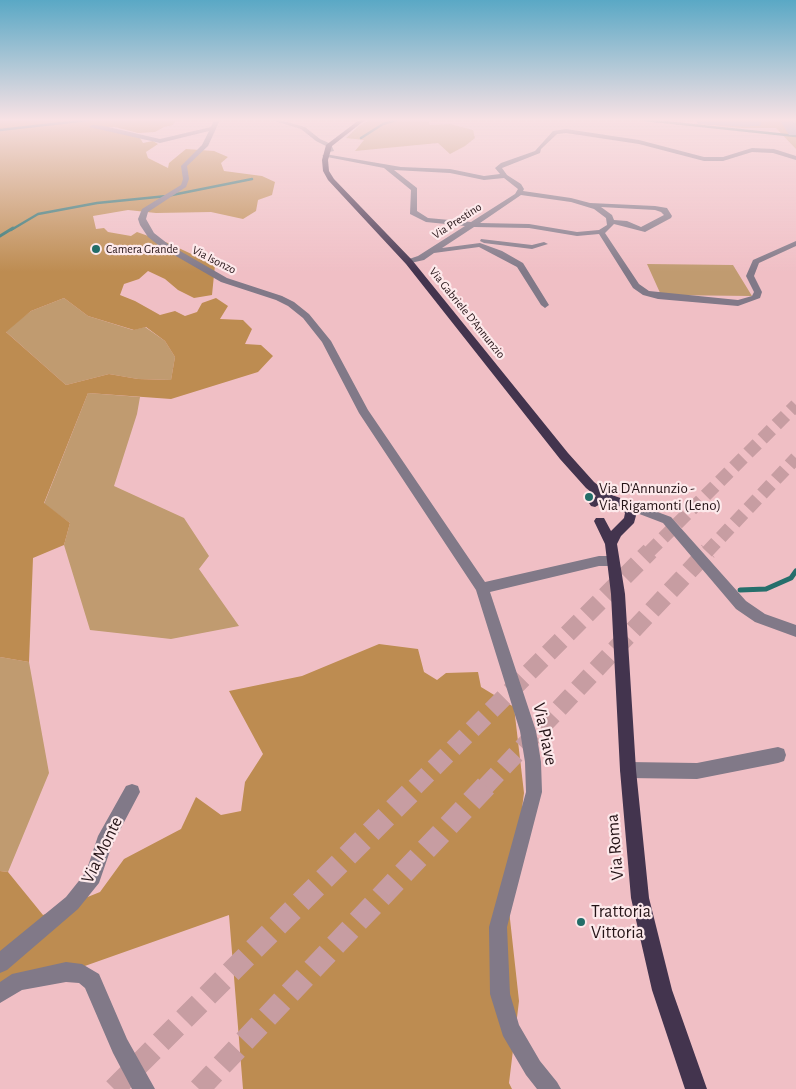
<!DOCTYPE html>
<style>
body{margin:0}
canvas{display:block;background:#f0bfc5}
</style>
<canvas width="796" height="1089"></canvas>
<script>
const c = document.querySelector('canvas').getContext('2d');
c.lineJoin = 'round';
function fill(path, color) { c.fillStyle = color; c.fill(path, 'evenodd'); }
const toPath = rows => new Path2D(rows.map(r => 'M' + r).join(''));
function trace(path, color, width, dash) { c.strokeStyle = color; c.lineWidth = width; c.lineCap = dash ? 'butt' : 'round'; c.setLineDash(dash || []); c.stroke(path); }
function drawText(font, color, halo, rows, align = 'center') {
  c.font = font + ' "Alegreya Sans",sans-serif'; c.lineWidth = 4.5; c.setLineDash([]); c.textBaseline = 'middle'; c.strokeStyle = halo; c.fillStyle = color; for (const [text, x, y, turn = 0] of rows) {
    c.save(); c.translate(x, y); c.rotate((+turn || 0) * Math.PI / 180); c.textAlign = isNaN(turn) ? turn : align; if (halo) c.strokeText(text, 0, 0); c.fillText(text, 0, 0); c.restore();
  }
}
const green = toPath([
 [370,120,428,120,430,125,450,124,473,130,475,138,465,146,450,154,438,143,355,151,364,140,346,138,359,126],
 [696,120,796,120,796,149,776,128,741,128,698,124],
 [647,264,733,265,752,296,661,295],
 [64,298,88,316,133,330,145,327,165,341,175,357,171,380,138,379,109,374,66,385,5,331,31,311],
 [88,393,140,397,137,414,114,486,184,518,209,556,199,569,239,626,171,639,90,630,64,545,70,523,44,504],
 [0,657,29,662,49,773,8,872,0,871]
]);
const forest = toPath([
 [0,120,176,120,173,125,164,127,155,132,138,133,115,127,101,128,140,138,143,143,153,141,158,144,146,152,148,158,168,168,169,163,186,149,214,151,228,157,221,163,224,171,262,176,275,182,272,195,258,200,256,211,243,219,211,212,156,213,128,210,93,216,96,229,104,228,108,232,131,236,137,232,168,243,215,265,212,295,194,298,178,290,165,279,148,271,139,279,124,284,120,295,135,301,160,315,175,311,185,316,197,312,202,303,216,298,228,306,220,319,243,320,252,329,245,344,261,345,273,356,258,372,171,399,88,393,44,503,70,523,64,545,33,558,29,662,0,657],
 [64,298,88,316,134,330,146,327,165,341,175,357,171,380,138,379,109,374,66,385,6,332,31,311],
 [379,644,418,649,424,672,437,680,446,673,478,672,481,687,514,707,524,793,509,910,519,1001,509,1083,512,1089,243,1089,229,915,0,996,0,871,8,872,43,915,100,892,124,859,181,829,196,797,221,815,241,811,245,782,263,754,229,691,302,676]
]);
const streamFar2 = toPath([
 [645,120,796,136],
 [0,130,88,120],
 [361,138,383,124,396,120],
 [11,230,38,214,97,203,167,196,252,179]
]);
const streamFar1 = toPath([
 [0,236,13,228]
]);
const stream = toPath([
 [740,590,766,589,791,578,796,571]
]);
const highwayTunnelFar2 = toPath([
 [649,552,796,405],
 [707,552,796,458]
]);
const highwayTunnelFar1 = toPath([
 [415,787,650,551],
 [485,787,708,551]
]);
const highwayTunnel = toPath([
 [114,1089,417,786],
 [199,1089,486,786]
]);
const minor = toPath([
 [214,120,220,120,208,146,187,166,189,179,186,187,148,212,146,219,154,233,168,244,227,278,282,296,294,302,309,314,331,341,368,410,485,582,599,556,613,556,618,557,619,561,618,565,613,566,599,566,490,592,536,731,541,762,542,792,507,927,510,994,519,1025,540,1061,557,1082,561,1089,537,1089,526,1075,503,1036,490,994,489,927,526,792,525,762,520,731,476,590,359,413,322,342,303,318,288,306,276,300,221,282,162,248,148,237,140,225,138,219,142,209,181,185,183,179,181,166,202,145,209,131,160,143,89,127,92,125,104,126,160,139,211,127,214,120],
 [271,120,280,120,305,127,320,139,331,144,334,151,329,152,326,146,316,141,301,129,271,120],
 [566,129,639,140,704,157,723,157,752,148,774,149,796,156,796,160,773,153,752,152,723,161,704,161,639,144,566,133,557,134,541,149,540,153,502,168,507,175,521,184,524,189,523,191,571,198,590,203,655,206,667,208,672,216,671,218,645,232,614,224,605,233,639,284,649,291,738,300,752,296,754,292,746,276,753,260,796,241,796,246,759,263,754,276,762,292,760,298,738,306,658,299,643,295,633,288,599,234,577,236,529,228,474,227,442,248,480,243,502,251,523,263,549,305,545,308,541,305,517,267,479,247,434,253,424,260,406,264,406,260,418,256,465,226,426,222,410,214,411,190,384,168,322,156,325,154,401,167,450,169,484,176,500,174,495,168,501,163,535,151,553,131,566,129],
 [394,170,450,173,484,180,504,178,518,189,515,194,471,222,428,218,417,211,417,188,394,170],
 [521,195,571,202,594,209,606,218,607,225,599,230,577,232,529,224,480,223,521,195],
 [601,207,655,210,661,212,664,215,641,227,627,221,614,220,612,215,601,207],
 [481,239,532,245,544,242,548,244,532,249,484,243,480,241,481,239],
 [625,500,671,517,746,601,765,614,796,625,796,637,755,622,736,609,663,523,621,507,619,504,621,501,625,500],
 [778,747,784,749,786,755,784,761,778,763,697,779,628,778,622,776,620,770,622,764,628,762,697,763,778,747],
 [132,784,138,786,140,792,112,845,99,883,78,909,7,970,0,973,0,951,66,897,86,872,98,836,126,786,132,784],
 [66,962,82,964,99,974,127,1039,155,1089,132,1089,113,1053,85,988,79,983,66,982,22,990,0,1003,0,982,12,974,66,962]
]);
const major = toPath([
 [359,120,365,120,332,146,328,160,329,171,334,179,412,260,568,453,594,482,609,494,629,501,637,512,634,523,621,536,617,544,625,594,636,770,649,898,672,990,707,1089,685,1089,652,990,631,898,620,770,611,594,605,544,594,521,596,518,604,518,611,531,624,518,625,513,621,507,611,502,604,502,595,507,591,506,589,503,596,496,586,488,560,459,406,264,328,180,323,171,322,160,326,145,359,120]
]);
const wall = toPath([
 [696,120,762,120,760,126,750,126,750,127,698,124],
 [780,120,796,120,796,135,789,135]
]);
const building = toPath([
 [791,120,796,120,796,124,794,124,791,120]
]);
const markers = [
 [96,249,5,"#226d68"],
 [589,497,5,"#226d68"],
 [581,922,5,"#226d68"]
];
const farStreetnames = [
 ["Via Prestino",457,221,-33],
 ["Via Isonzo",214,260,27],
 ["Via Gabriele D'Annunzio",467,313,51]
];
const farPoinames = [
 ["Camera Grande",106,249]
];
const poiNames = [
 ["Via D'Annunzio -",599,488],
 ["Via Rigamonti (Leno)",599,505]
];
const nearStreetnames = [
 ["Via Piave",545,734,78],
 ["Via Roma",615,847,-95],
 ["Via Monte",102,850,-64]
];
const nearPoinames = [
 ["Trattoria",591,912],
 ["Vittoria",591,933]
];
fill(green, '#c09b70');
fill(forest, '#bd8c51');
trace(streamFar2, '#266f6c', 2.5);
trace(streamFar1, '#266f6c', 3);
trace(stream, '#266f6c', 5);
trace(highwayTunnelFar2, '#c79da2', 13, [13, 7]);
trace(highwayTunnelFar1, '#c79da2', 18, [18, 9]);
trace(highwayTunnel, '#c79da2', 22, [22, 11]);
fill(minor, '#817988');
fill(major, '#43344e');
fill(wall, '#809ab5');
fill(building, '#95b3d3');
trace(building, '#687d94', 1);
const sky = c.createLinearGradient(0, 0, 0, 272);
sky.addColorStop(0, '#5aa8c5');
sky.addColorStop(0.44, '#f8e2e5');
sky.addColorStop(1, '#f8e2e500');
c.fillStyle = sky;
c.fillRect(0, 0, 796, 272);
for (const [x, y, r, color] of markers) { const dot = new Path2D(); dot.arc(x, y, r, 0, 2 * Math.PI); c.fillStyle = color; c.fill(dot); trace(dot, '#fde9eb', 2); }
drawText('12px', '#251417', '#fde9eb', farStreetnames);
drawText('12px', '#251417', '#fde9eb', farPoinames, 'left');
drawText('15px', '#251417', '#fde9eb', poiNames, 'left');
drawText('18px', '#251417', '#fde9eb', nearStreetnames);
drawText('18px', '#251417', '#fde9eb', nearPoinames, 'left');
</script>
